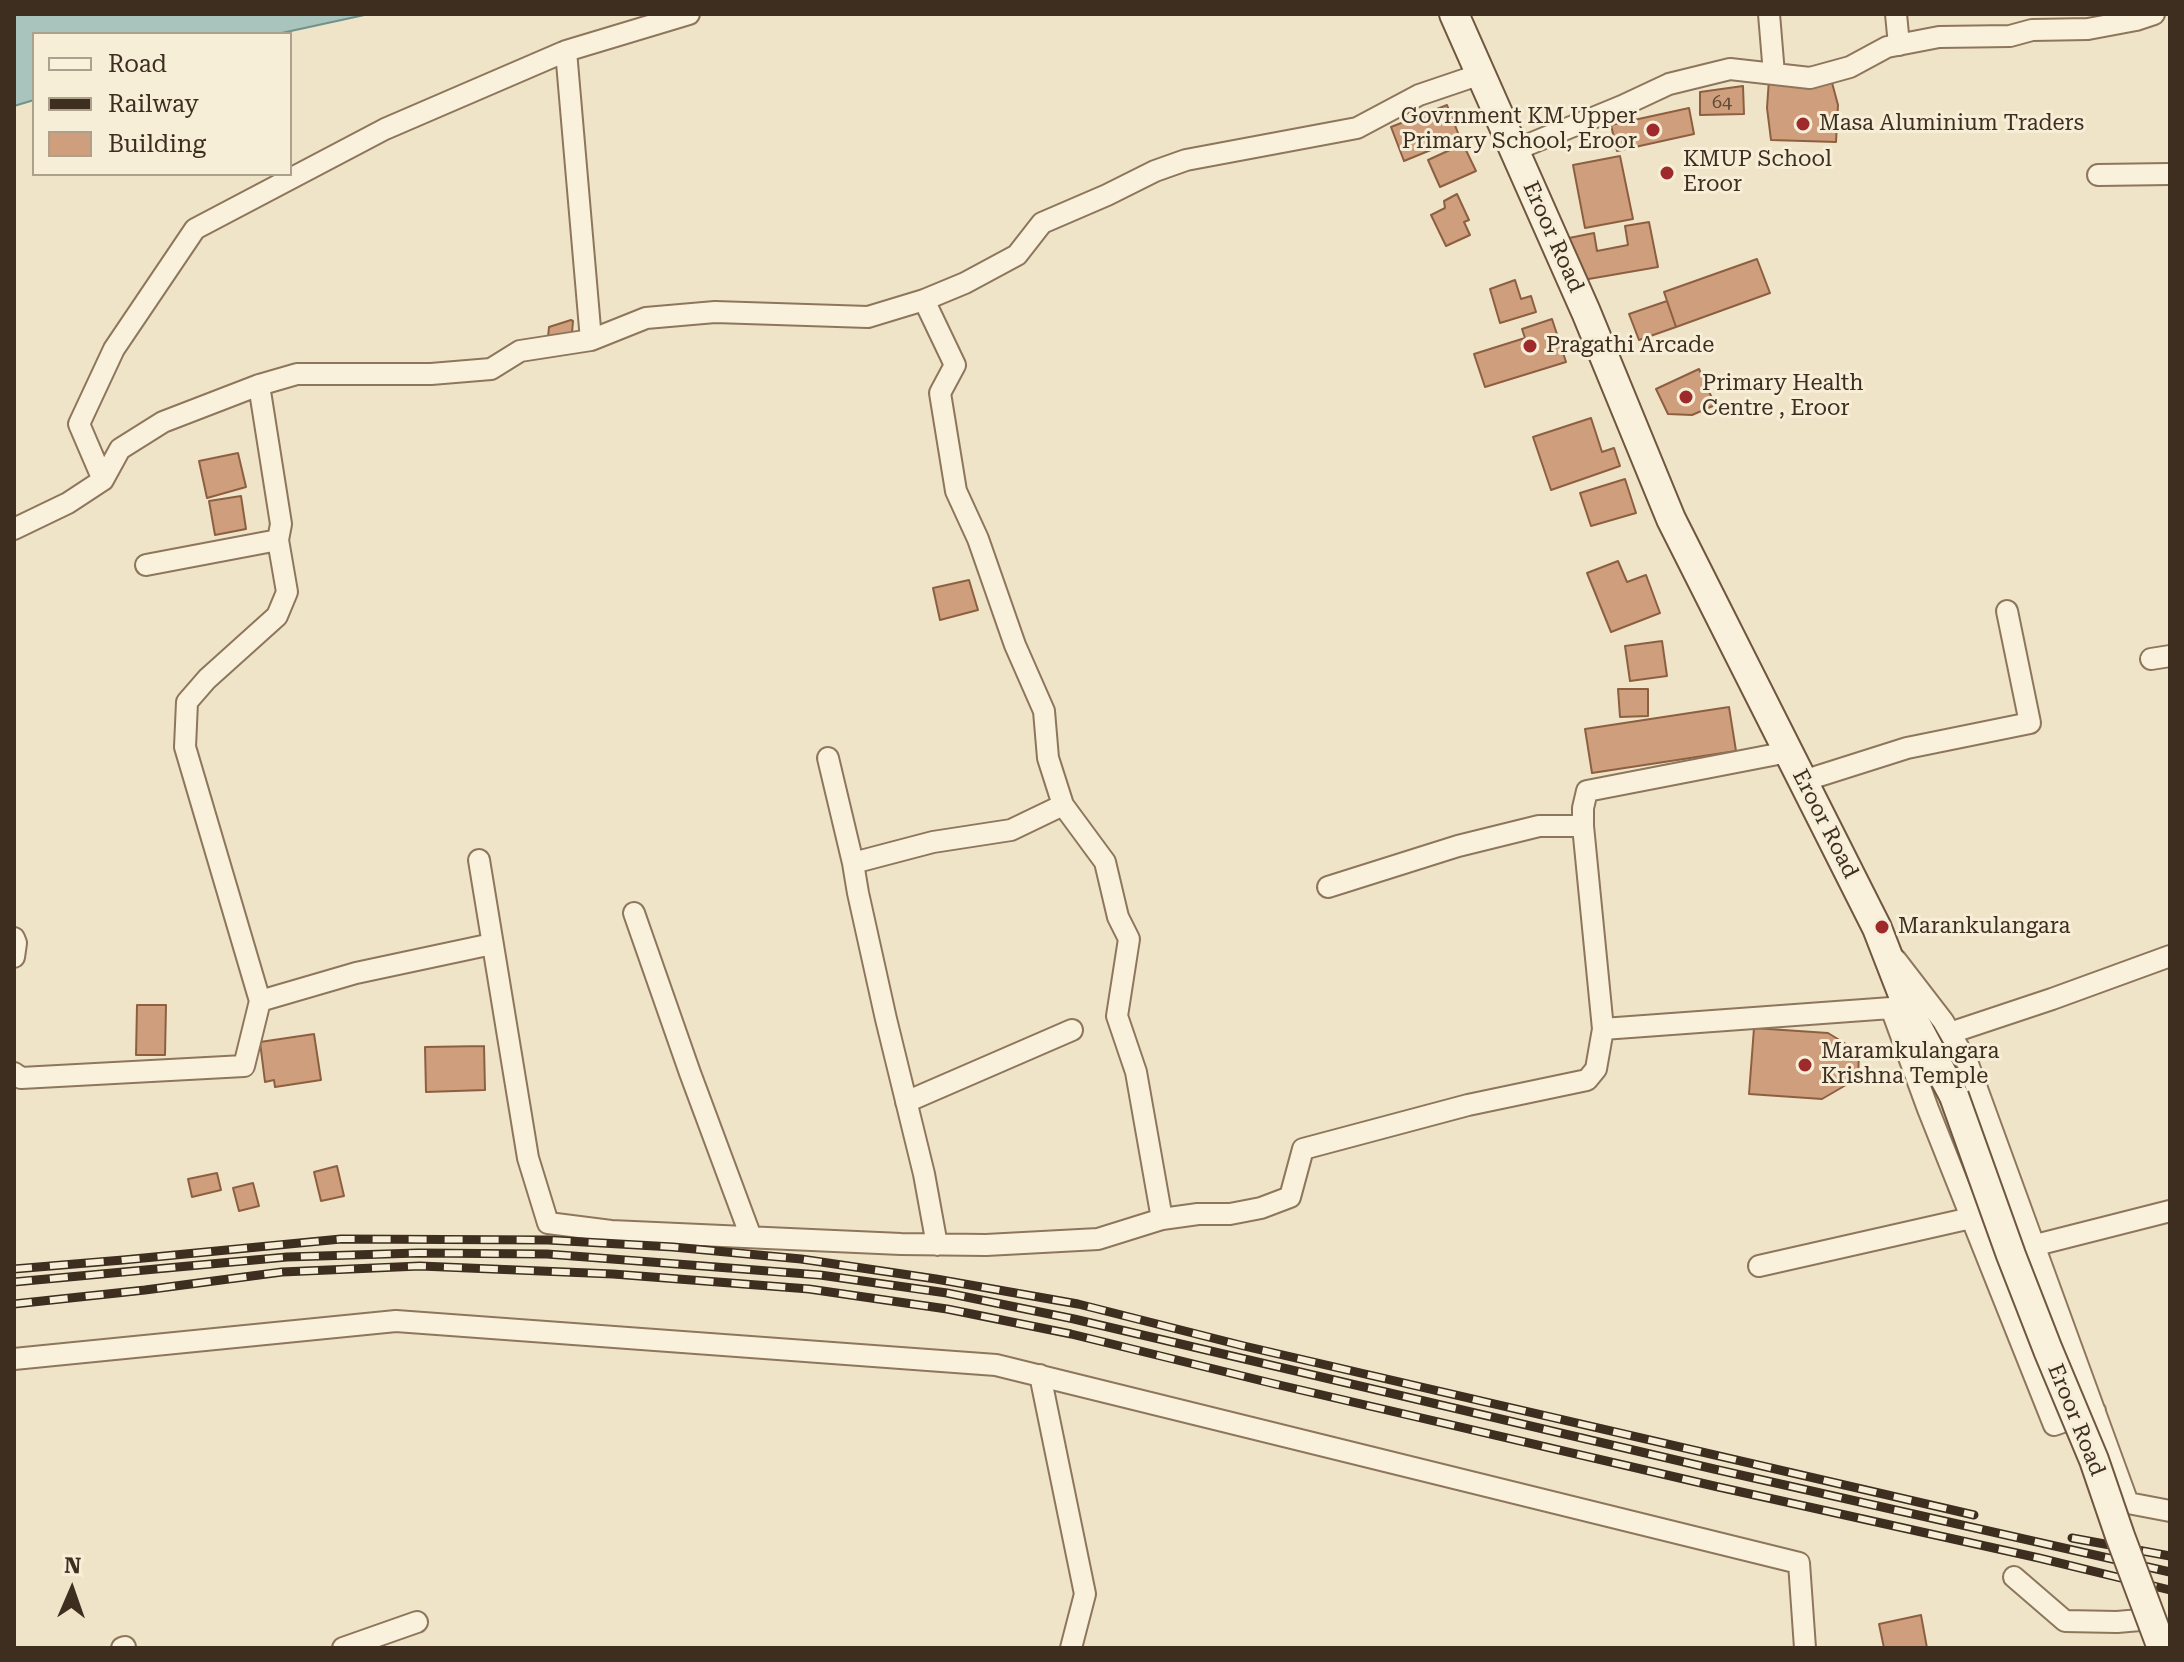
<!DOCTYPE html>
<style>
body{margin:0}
#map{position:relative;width:2184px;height:1662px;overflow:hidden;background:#f0e4c8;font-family:"Roboto Serif",serif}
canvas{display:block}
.frame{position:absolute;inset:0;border:16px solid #3d2e20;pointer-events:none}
.legend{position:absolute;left:32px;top:32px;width:260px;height:144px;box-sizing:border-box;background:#f7eed8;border:2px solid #ada18e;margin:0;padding:10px 14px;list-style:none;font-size:24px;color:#3d2e20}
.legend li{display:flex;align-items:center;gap:16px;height:40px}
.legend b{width:40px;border:2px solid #ada18e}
.north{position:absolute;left:32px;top:1550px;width:80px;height:80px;-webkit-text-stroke:6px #f7eed8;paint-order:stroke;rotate:2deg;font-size:22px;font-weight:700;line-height:32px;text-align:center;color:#3d2e20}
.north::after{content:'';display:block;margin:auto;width:28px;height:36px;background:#3d2e20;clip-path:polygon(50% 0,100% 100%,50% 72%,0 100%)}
</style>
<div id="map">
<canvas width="2184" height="1662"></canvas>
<div class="frame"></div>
<ul class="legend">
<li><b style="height:10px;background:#faf1dc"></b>Road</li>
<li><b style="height:10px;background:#3d2e20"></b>Railway</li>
<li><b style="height:22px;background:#cf9f7d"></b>Building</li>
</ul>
<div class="north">N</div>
</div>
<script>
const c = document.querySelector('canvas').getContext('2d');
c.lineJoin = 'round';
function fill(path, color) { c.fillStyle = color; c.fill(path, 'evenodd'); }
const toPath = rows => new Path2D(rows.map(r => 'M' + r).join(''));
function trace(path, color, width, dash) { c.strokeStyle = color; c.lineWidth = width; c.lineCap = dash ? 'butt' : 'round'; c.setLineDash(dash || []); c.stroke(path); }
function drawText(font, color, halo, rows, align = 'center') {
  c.font = font + ' "Roboto Serif",serif'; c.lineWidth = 6; c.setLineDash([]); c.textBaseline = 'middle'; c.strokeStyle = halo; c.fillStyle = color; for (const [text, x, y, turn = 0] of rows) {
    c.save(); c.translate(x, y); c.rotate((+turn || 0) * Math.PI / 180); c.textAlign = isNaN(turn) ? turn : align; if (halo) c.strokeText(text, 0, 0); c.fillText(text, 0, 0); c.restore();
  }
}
const water = toPath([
 [14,14,369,14,277,34,34,34,34,100,14,106,14,14]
]);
const building = toPath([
 [1769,79,1831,79,1838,105,1836,142,1771,140,1767,108,1769,79],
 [1743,86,1744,114,1700,115,1700,92,1743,86],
 [1447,105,1460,138,1404,161,1391,127,1447,105],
 [1689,108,1694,134,1617,151,1611,125,1689,108],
 [1463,144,1476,171,1440,187,1428,160,1463,144],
 [1620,156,1633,219,1585,228,1573,165,1620,156],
 [1457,194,1469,220,1464,222,1470,235,1446,246,1431,215,1445,208,1444,201,1457,194],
 [1649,222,1658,267,1577,281,1569,238,1594,233,1597,251,1628,245,1625,226,1649,222],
 [1757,259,1770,293,1676,327,1664,292,1757,259],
 [1515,280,1521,299,1531,296,1536,312,1500,323,1490,289,1515,280],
 [1667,301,1676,327,1639,340,1629,314,1667,301],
 [1552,319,1566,362,1485,387,1474,354,1525,338,1522,329,1552,319],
 [571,320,573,321,572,333,548,337,549,327,571,320],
 [1699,369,1715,405,1692,415,1668,414,1656,389,1699,369],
 [1591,418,1602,452,1614,448,1620,466,1551,490,1533,437,1591,418],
 [238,453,246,487,207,498,199,461,238,453],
 [1625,479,1636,513,1591,526,1580,493,1625,479],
 [241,496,246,529,215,535,209,501,241,496],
 [1618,561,1627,582,1646,575,1660,613,1611,632,1587,573,1618,561],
 [969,580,978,610,940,620,933,588,969,580],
 [1662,641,1667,676,1630,681,1625,646,1662,641],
 [1618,689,1648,689,1648,716,1620,717,1618,689],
 [1729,707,1736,751,1592,773,1585,729,1729,707],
 [137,1005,166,1005,165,1055,136,1055,137,1005],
 [1754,1028,1828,1033,1859,1052,1858,1078,1822,1099,1749,1094,1754,1028],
 [314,1034,321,1080,275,1087,274,1080,265,1082,260,1042,314,1034],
 [484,1046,485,1090,426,1092,425,1047,484,1046],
 [337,1166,344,1196,321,1201,314,1172,337,1166],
 [217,1173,221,1190,192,1197,188,1179,217,1173],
 [253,1183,259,1206,239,1211,233,1188,253,1183],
 [1921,1615,1927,1648,1884,1648,1879,1624,1921,1615]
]);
const minor = toPath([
 [1769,14,1774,74],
 [1896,14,1899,45],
 [566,51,591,340],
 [1515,150,1622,106,1669,84,1730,69,1810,78,1850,67,1887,47,1939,37,2010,36,2032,30,2088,29,2136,20,2154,14],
 [2098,175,2170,174],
 [924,300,955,365,940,393,956,491,978,539,1015,645,1044,711,1048,758,1063,805,1105,862,1118,917,1129,939,1117,1016,1136,1072,1162,1219],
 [103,480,79,424,114,349,195,229,385,129,566,51,689,14],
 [14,529,68,503,103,480,120,449,163,422,259,385,297,374,431,374,491,369,520,351,591,340,646,318,715,312,868,317,924,300,965,283,1017,255,1042,223,1107,195,1155,171,1186,160,1357,128,1419,95,1481,74],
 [146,565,278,540,281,524,259,385],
 [2151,659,2170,656],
 [828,758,853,863],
 [1803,781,1907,748,2030,723,2007,611],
 [479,860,528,1158,548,1223,611,1231,901,1244,986,1245,1098,1239,1162,1219,1198,1214,1230,1214,1261,1208,1290,1197,1303,1149,1468,1105,1587,1080,1596,1069,1603,1029,1583,826,1583,808,1587,791,1788,752],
 [1328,887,1458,846,1539,826,1583,826],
 [634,913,690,1073,751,1237],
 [14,938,16,943,14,957],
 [1896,960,1943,1021,1968,1064,2128,1503,2170,1511],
 [260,1001,356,973,492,944],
 [1603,1029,1891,1008,1928,1109,2054,1425,2095,1411],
 [1950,1033,2052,999,2170,956],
 [14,1073,21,1078,244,1066,260,1001,185,747,187,702,207,679,277,616,287,592,278,540],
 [906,1102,1072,1030],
 [937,1245,924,1174,886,1019,858,893,853,863,933,842,1011,830,1063,805],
 [2036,1245,2170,1211],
 [1759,1266,1971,1218],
 [14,1359,396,1321,996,1365,1799,1563,1805,1648],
 [1040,1375,1085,1594,1071,1648],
 [2014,1577,2065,1621,2117,1622,2152,1619],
 [122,1648,125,1647],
 [343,1648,417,1622]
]);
const secondary = toPath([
 [1454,14,1586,312,1671,519,1877,928,1910,1013,1954,1096]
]);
const rail = toPath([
 [14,1269,123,1260,341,1239,548,1240,673,1247,801,1259,936,1279,1078,1304,1244,1346,1974,1515],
 [14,1282,287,1257,418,1253,547,1254,820,1275,947,1293,1074,1319,1714,1469,2170,1572],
 [14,1304,145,1290,282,1272,420,1266,613,1274,809,1289,947,1309,1071,1334,1275,1384,1714,1486,2039,1558,2170,1590],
 [2072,1538,2170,1556]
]);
const secondaryBridge = toPath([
 [1954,1096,2011,1255,2048,1350,2094,1460,2120,1536,2162,1648]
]);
const markers = [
 [1803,124,8,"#9e2a2b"],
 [1653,130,8,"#9e2a2b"],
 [1667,173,8,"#9e2a2b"],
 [1530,346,8,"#9e2a2b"],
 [1686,397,8,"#9e2a2b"],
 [1882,927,8,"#9e2a2b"],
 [1805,1065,8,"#9e2a2b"]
];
const numberNames = [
 ["64",1722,103]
];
const poiNames = [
 ["Govrnment KM Upper",1637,117,"right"],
 ["Primary School, Eroor",1637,142,"right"],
 ["Masa Aluminium Traders",1819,124],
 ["KMUP School",1683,160],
 ["Eroor",1683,185],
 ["Pragathi Arcade",1546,346],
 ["Primary Health",1702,384],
 ["Centre , Eroor",1702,409],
 ["Marankulangara",1898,927],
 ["Maramkulangara",1821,1052],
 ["Krishna Temple",1821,1077]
];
const streetNames = [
 ["Eroor Road",1553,237,66],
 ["Eroor Road",1825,824,63],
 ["Eroor Road",2076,1420,68]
];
fill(water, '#a9c4bc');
trace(water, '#6f938a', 2);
fill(building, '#cf9f7d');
trace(building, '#8d5f41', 2);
trace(minor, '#8d765c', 24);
trace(secondary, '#6f573f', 32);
trace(minor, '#faf1dc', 20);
trace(secondary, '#faf1dc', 28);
trace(rail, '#3d2e20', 9);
trace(rail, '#f7eed8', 6, [18]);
trace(secondaryBridge, '#6f573f', 32, []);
trace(secondaryBridge, '#faf1dc', 28);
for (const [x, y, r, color] of markers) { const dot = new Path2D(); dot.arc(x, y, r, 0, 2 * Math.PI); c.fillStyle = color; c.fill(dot); trace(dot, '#f7eed8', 3); }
drawText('18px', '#624a37', null, numberNames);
drawText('22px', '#3d2e20', '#f7eed8', poiNames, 'left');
drawText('22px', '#3d2e20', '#f7eed8', streetNames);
</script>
